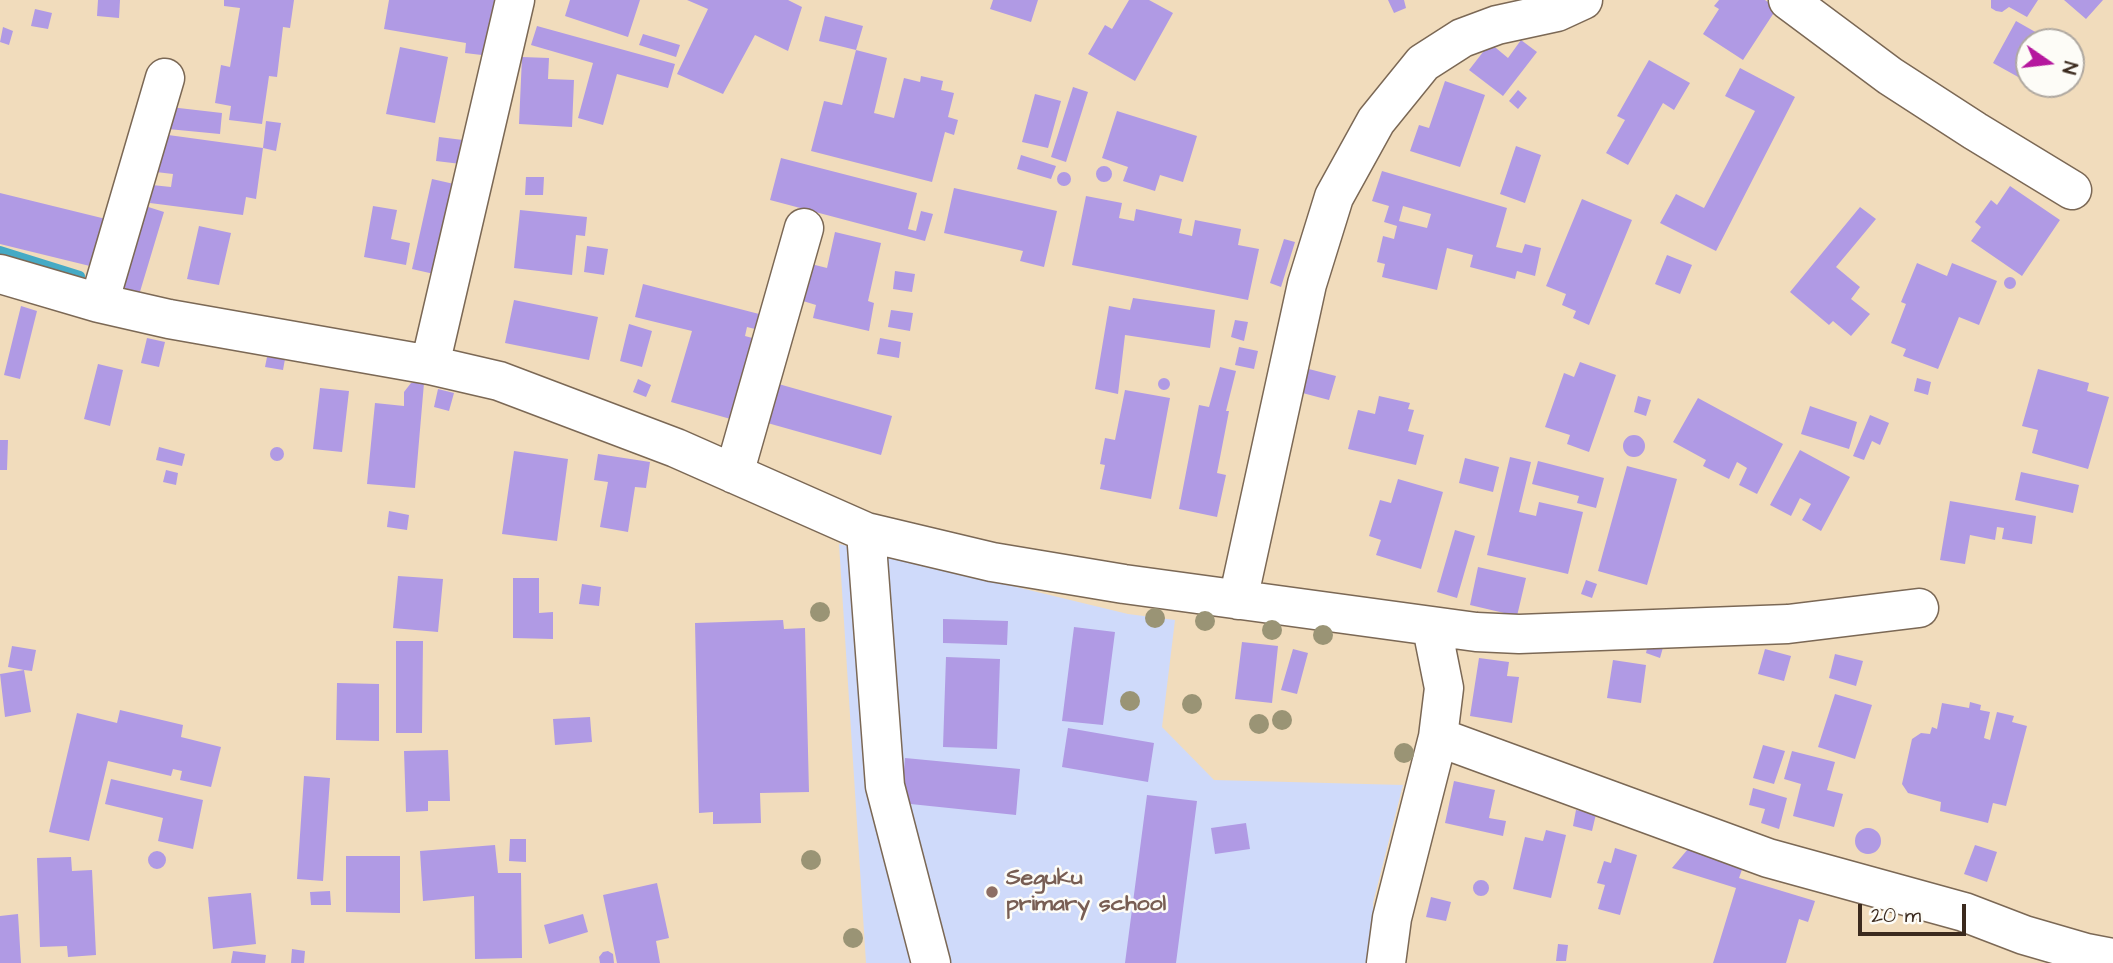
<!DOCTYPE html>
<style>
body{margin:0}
#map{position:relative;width:2113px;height:963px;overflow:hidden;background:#f1dcbc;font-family:"Architects Daughter",sans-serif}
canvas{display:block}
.north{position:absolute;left:2015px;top:28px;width:70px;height:70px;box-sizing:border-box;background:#fdfcf7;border:2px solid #afa8a0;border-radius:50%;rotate:104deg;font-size:19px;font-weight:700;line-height:28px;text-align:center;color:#3b2a1e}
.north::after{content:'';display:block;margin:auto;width:24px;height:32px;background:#b5179e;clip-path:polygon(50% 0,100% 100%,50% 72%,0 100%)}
.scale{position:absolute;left:1858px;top:904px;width:108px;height:32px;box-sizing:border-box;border:4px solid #3b2a1e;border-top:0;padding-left:9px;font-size:21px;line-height:24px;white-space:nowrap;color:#3b2a1e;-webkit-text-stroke:5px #fdfcf7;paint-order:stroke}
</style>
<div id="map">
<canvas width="2113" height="963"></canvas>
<div class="north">N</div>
<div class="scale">20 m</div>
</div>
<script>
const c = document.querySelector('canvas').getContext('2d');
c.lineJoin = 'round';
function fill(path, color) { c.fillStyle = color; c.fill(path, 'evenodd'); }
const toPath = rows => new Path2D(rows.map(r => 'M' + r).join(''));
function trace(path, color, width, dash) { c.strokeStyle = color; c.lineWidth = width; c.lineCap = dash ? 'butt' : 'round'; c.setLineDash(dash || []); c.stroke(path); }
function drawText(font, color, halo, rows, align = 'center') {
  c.font = font + ' "Architects Daughter",sans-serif'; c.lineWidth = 5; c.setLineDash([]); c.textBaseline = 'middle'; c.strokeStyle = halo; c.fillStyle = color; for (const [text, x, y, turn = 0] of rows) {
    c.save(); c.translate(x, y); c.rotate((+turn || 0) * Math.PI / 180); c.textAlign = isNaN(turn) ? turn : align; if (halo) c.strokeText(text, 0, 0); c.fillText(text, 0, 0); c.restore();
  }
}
const built = toPath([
 [839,544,1128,614,1175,620,1162,727,1214,780,1403,785,1373,903,1375,963,866,963]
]);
const stream = toPath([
 [0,251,80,276]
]);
const building = toPath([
 [98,0,120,0,119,18,97,16],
 [224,0,294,0,290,28,283,27,277,77,269,76,262,124,229,120,231,106,215,103,221,65,230,67,240,8,224,6],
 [389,0,499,0,490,56,465,53,466,43,384,29],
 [570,0,640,0,628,37,565,16],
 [687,0,788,0,802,7,788,51,755,35,723,94,677,74,708,9],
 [993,0,1038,0,1031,22,990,9],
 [1129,0,1149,0,1173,13,1135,81,1088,54,1105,25,1112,29],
 [1388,0,1404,0,1406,8,1394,13],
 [1719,0,1765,0,1777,8,1743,60,1703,34,1719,9,1714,6],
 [1991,0,2038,0,2027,17,2009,7,2002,12,1996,11,1991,8],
 [2064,0,2103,0,2086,19],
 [35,9,52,13,48,29,31,26],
 [825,16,863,26,856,50,819,41],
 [2016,21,2053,42,2029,42,2029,83,1993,63],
 [537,26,675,64,668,88,617,74,603,125,578,118,593,63,531,45],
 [3,27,13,31,9,45,0,42],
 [643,34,680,45,676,57,639,45],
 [1521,40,1537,52,1503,96,1469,70,1490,43,1508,58],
 [400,47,448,57,435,123,386,114],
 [856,50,887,58,874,113,894,118,904,78,920,82,921,76,943,81,941,90,954,93,948,117,958,120,954,135,945,132,932,182,811,151,824,101,842,105],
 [522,57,549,58,548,79,574,80,572,127,519,124],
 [1649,60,1690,83,1674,110,1663,103,1628,165,1606,153,1625,120,1617,116],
 [1740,68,1795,97,1716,251,1660,223,1676,194,1704,208,1755,111,1725,96],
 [1445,81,1485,95,1460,167,1410,151,1419,125,1429,128],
 [1073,87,1088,92,1066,162,1051,157],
 [1518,90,1527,98,1518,109,1509,101],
 [1035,94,1061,101,1048,148,1022,142],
 [170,107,222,113,220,134,168,129],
 [1117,111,1197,136,1183,182,1160,175,1155,191,1123,181,1128,167,1102,158],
 [266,121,281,123,276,151,263,148],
 [161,134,263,148,256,199,246,197,243,215,150,203,152,185,171,187,173,174,156,172],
 [439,137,463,140,461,164,436,161],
 [1516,146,1541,155,1525,203,1500,194],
 [1021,155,1056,166,1051,179,1017,169],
 [781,158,917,193,908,229,916,231,921,211,933,214,925,241,770,200],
 '1096 174a8 8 0 1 1 16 0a8 8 0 1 1-16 0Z',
 [1382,171,1507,208,1496,247,1522,253,1525,244,1541,248,1535,276,1517,271,1515,279,1470,267,1473,255,1447,248,1437,290,1382,277,1385,264,1377,262,1383,236,1394,239,1397,226,1384,222,1389,206,1372,201],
 [1403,206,1431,214,1427,228,1399,221],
 '1057 179a7 7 0 1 1 14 0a7 7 0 1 1-14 0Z',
 [526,177,544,177,543,195,525,195],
 [432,179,454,184,434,274,412,269],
 [2010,186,2060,220,2022,276,1971,241,1981,227,1975,222,1991,200,1997,205],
 [954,188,1057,211,1044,267,1020,261,1023,251,944,233],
 [0,193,110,220,98,268,0,244],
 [1086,196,1122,203,1119,218,1134,221,1136,209,1182,219,1179,233,1192,236,1195,220,1241,229,1238,245,1259,249,1248,300,1072,265],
 [1582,199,1632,220,1589,325,1573,318,1576,311,1562,305,1566,294,1546,286],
 [142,205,164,212,139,295,117,288],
 [373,206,397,210,391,239,410,243,406,265,364,257],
 [1860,207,1876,219,1836,267,1860,287,1851,299,1870,314,1851,336,1833,321,1829,325,1790,292],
 [520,210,587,217,585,236,576,235,572,275,514,268],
 [199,226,231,233,219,285,187,279],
 [835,232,881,243,868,301,874,303,869,331,813,318,816,305,803,301,811,264,827,268],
 [1284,239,1295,242,1281,287,1270,283],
 [587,246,608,249,604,275,584,272],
 [1667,255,1692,265,1680,294,1655,284],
 [1917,263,1947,276,1952,263,1997,281,1979,325,1959,317,1938,369,1903,356,1906,349,1891,343,1906,304,1901,302],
 [895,271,915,274,912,292,893,289],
 '2004 283a6 6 0 1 1 12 0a6 6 0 1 1-12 0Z',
 [643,284,763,315,759,330,747,327,745,336,756,339,734,420,671,402,692,331,635,317],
 [1133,298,1215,310,1210,348,1125,335,1118,394,1095,389,1109,306,1130,310],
 [514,300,598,317,589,360,505,343],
 [21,306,37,311,20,379,4,375],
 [891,310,913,313,910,331,888,327],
 [1235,320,1248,322,1244,341,1231,337],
 [629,324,652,331,642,367,620,361],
 [147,338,165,342,159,367,141,363],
 [880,338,901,342,899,358,877,354],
 [1239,347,1258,351,1254,369,1235,365],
 [267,357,285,359,283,370,265,367],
 [1580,362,1616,375,1589,452,1567,444,1570,435,1545,427,1564,373,1574,377],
 [98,364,123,370,110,426,84,419],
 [1220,367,1236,371,1226,411,1229,411,1217,473,1226,475,1217,517,1179,509,1199,405,1209,407],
 [1301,367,1336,376,1329,400,1295,391],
 [2038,369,2089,383,2087,391,2109,397,2088,469,2032,453,2038,430,2022,426],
 '1158 384a6 6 0 1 1 12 0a6 6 0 1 1-12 0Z',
 [1917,378,1931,382,1928,395,1914,391],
 [638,379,651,385,646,397,633,392],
 [411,383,424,383,415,488,367,484,375,403,404,406,404,392],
 [775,383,892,416,881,455,764,422],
 [320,388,349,391,342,452,313,449],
 [438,389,454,393,449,411,434,407],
 [1125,390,1170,398,1151,499,1100,489,1105,465,1100,464,1105,438,1115,440],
 [1379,396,1410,403,1408,409,1414,410,1408,431,1424,435,1416,465,1348,449,1358,410,1375,414],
 [1638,396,1651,400,1646,416,1634,412],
 [1698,398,1783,444,1757,494,1739,485,1747,468,1737,462,1729,479,1703,466,1706,460,1673,442],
 [1810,406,1857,422,1849,449,1801,434],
 [1870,415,1889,423,1880,445,1872,441,1864,460,1853,456],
 '1623 446a11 11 0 1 1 22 0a11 11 0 1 1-22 0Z',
 [0,440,8,440,7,470,0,470],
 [159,447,185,454,182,466,156,460],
 '270 454a7 7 0 1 1 14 0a7 7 0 1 1-14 0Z',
 [1800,450,1850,477,1821,531,1802,520,1811,504,1800,498,1791,516,1770,505],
 [514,451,568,459,557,541,502,534],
 [598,454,650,462,646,488,635,487,628,532,600,527,608,482,594,480],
 [1510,457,1531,462,1519,512,1536,516,1539,502,1583,512,1568,574,1487,555],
 [1465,458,1499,467,1493,492,1459,483],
 [1538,461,1604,478,1596,508,1577,503,1579,496,1532,484],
 [1627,466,1677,479,1647,585,1598,571],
 [166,470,178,473,176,485,163,482],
 [2021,472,2079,485,2073,513,2015,500],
 [1398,479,1443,492,1421,569,1376,555,1381,540,1369,536,1380,500,1391,503],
 [1950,501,2036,516,2032,544,2002,539,2004,528,1997,527,1995,540,1970,535,1965,564,1940,560],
 [389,511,409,515,407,530,387,527],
 [1455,530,1475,536,1457,598,1437,592],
 [1478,567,1526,578,1517,616,1470,605],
 [398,576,443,579,438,632,393,628],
 [513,578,539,578,539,613,553,612,553,639,513,638],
 [1586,580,1597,584,1592,598,1581,594],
 [582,584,601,587,599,606,579,604],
 [943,619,1008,621,1007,645,943,643],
 [783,620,784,629,805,628,809,792,760,793,761,823,713,824,713,812,699,813,695,623],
 [1074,627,1115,632,1103,725,1062,721],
 [1649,640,1664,644,1660,658,1646,653],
 [396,641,423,641,422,733,396,733],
 [1242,642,1278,646,1272,703,1235,699],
 [12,646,36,650,32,671,24,670,31,712,5,717,0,674,24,670,8,667],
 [1293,649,1308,653,1297,694,1281,690],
 [1765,649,1791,656,1784,681,1758,674],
 [1835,654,1863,661,1856,686,1829,678],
 [946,657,1000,659,997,749,943,747],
 [1479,658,1509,662,1507,676,1519,677,1512,723,1470,716],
 [1613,660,1646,665,1641,703,1607,698],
 [337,683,379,684,379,741,336,740],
 [1835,694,1872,705,1855,759,1818,747],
 [1970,702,1981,705,1980,710,1990,712,1984,738,1990,740,1997,712,2014,716,2012,722,2027,726,2006,806,1993,803,1988,823,1940,811,1941,802,1908,793,1902,784,1912,739,1921,733,1930,734,1932,727,1937,729,1942,703,1969,708],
 [120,710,183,725,181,737,221,747,211,787,180,780,182,771,173,769,171,776,108,761,89,841,49,832,77,713,117,723],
 [590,717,592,742,555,745,553,719],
 [1068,728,1154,743,1148,782,1062,767],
 [1763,745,1785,751,1774,784,1753,778],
 [448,750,450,801,428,801,428,811,406,812,404,751],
 [1792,751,1835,762,1827,790,1843,794,1834,827,1793,816,1801,784,1784,779],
 [905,758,1020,769,1016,815,901,803],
 [304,776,330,778,323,881,297,879],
 [111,779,203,800,193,849,158,841,163,818,105,804],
 [1454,781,1495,790,1489,818,1506,821,1503,836,1445,823],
 [1753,788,1787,798,1779,829,1761,823,1765,809,1749,805],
 [1147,795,1197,801,1176,963,1125,963],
 [1576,810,1596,814,1592,831,1573,826],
 [1246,823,1250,849,1215,854,1211,828],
 '1855 841a13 13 0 1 1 26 0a13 13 0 1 1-26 0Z',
 [1546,830,1566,835,1551,898,1513,889,1525,837,1543,841],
 [510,839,526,839,526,862,509,861],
 [1693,843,1745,861,1739,878,1815,901,1808,922,1799,919,1786,963,1713,963,1736,888,1672,868],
 [495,845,498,873,521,873,522,958,475,959,474,896,423,901,420,851],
 [1975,845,1997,852,1987,882,1964,874],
 [1615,848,1637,855,1620,915,1598,909,1605,885,1597,883,1604,861,1611,863],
 '148 860a9 9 0 1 1 18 0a9 9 0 1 1-18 0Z',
 [346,856,400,856,400,913,346,912],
 [71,857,72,871,92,870,96,955,68,957,67,946,40,947,37,858],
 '1473 888a8 8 0 1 1 16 0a8 8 0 1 1-16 0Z',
 [657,883,669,938,656,941,660,963,617,963,603,895],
 [330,891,331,905,311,905,310,892],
 [251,893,256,944,213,949,208,897],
 [1431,897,1451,902,1446,921,1426,917],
 [18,914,21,963,0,963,0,916],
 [583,914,588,932,549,944,544,925],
 [1558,944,1568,945,1566,961,1556,961],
 [292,949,305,951,304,963,291,963],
 [233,951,266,955,265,963,231,963],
 [608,951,613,954,614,963,600,963,599,957,603,952]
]);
const minor = toPath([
 [1788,0,1890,76,1975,131,2072,190],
 [0,274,99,303,169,319,430,365,499,381,676,448,866,532,992,562,1124,584,1476,632,1519,634,1788,624,1919,608],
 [99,303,165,78],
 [430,365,515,0],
 [734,474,804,228],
 [866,532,885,786,931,963],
 [1238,600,1307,284,1334,197,1376,121,1423,63,1462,38,1497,25,1557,12,1583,0],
 [1438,737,1768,858,1964,912,2024,935,2086,953,2113,958],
 [1386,963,1392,918,1438,737,1444,688,1432,628]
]);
const trees = [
 [820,612],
 [1155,618],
 [1205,621],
 [1272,630],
 [1323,635],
 [1130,701],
 [1192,704],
 [1282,720],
 [1259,724],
 [1404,753],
 [811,860],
 [853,938]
];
const markers = [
 [992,892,7,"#8d6e63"]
];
const educationNames = [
 ["Seguku",1006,879],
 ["primary school",1006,905]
];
fill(built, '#cfdafa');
trace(stream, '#45aac5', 10);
fill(building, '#b09ae4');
trace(minor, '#7b6855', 41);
trace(minor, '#fff', 38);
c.fillStyle = '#9a9475';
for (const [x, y] of trees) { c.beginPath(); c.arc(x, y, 10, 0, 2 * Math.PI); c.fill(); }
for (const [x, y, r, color] of markers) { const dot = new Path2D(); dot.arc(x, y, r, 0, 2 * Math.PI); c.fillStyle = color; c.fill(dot); trace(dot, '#fdfcf7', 2.5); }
drawText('bold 23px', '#785e54', '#fdfcf7', educationNames, 'left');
</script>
